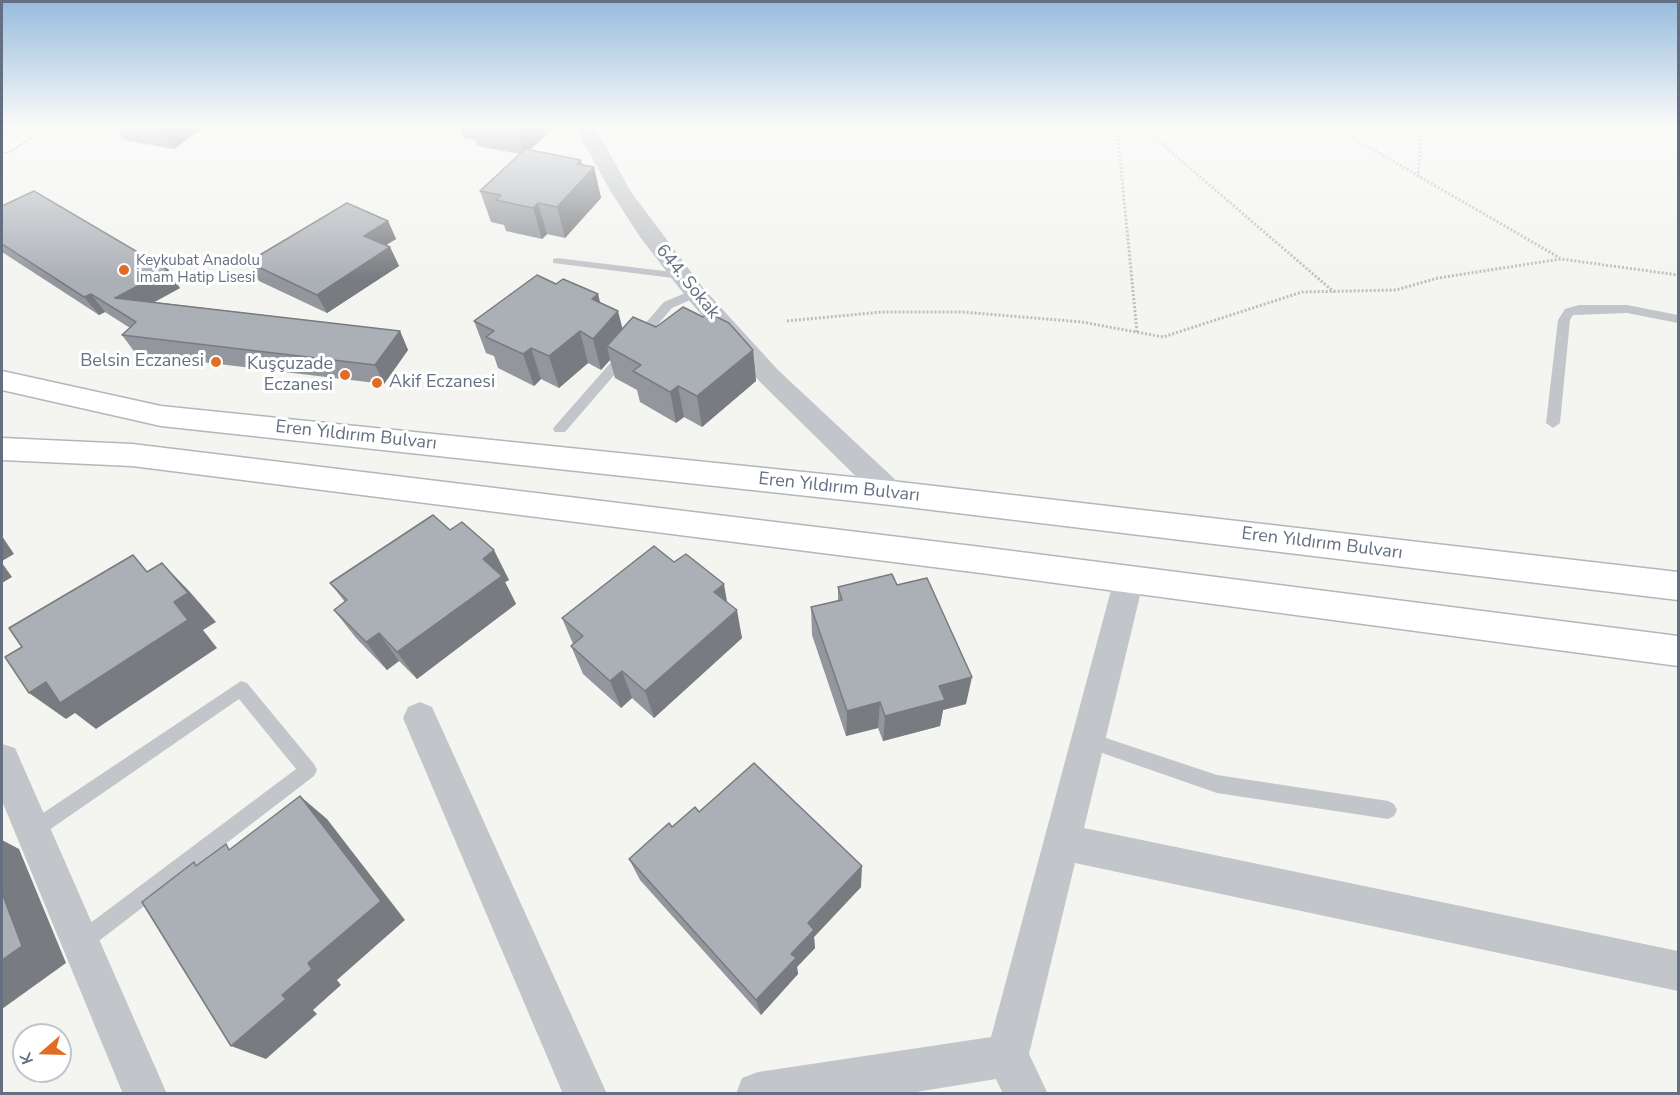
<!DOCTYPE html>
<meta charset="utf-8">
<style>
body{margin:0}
#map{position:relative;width:1680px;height:1095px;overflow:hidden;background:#f4f5f1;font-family:"Nunito Sans",sans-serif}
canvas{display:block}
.frame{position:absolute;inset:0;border:3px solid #647081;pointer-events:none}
.north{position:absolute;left:12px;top:1023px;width:60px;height:60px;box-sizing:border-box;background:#fff;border:2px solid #c1c6cd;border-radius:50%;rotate:250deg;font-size:16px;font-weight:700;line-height:24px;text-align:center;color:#647081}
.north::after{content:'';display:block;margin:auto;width:21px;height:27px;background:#e16d24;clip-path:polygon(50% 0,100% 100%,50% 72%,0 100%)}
</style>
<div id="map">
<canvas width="1680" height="1095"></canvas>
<div class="frame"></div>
<div class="north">K</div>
</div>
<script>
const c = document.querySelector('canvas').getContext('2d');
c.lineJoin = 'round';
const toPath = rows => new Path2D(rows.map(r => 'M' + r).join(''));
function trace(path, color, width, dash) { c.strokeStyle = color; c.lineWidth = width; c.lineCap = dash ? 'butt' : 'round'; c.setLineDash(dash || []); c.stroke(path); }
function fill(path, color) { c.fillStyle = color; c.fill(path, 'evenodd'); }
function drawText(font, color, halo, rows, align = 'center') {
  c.font = font + ' "Nunito Sans",sans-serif'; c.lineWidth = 6; c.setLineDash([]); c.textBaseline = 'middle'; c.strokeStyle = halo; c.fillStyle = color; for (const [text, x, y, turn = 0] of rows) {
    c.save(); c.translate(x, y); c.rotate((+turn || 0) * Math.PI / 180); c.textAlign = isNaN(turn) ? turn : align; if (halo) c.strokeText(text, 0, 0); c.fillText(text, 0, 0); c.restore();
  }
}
const path = toPath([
 [1117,127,1137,332],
 [1142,127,1334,292],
 [1334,127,1560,258],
 [1418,177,1422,127],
 [787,321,882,312,963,312,1082,322,1163,337,1302,292,1396,290,1438,278,1561,259,1678,275]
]);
const lane = toPath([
 [557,258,681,273,687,276,681,279,553,263,553,259,557,258],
 [695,289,701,293,699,296,672,308,565,432,555,432,553,429,555,426,664,302,695,289],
 [1579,305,1627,305,1678,315,1678,323,1627,313,1573,315,1570,320,1560,423,1553,428,1546,423,1558,320,1565,309,1579,305],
 [241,681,247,683,314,764,317,770,314,776,87,950,80,953,73,950,70,943,73,936,296,769,239,699,39,837,32,840,25,837,23,831,25,825,241,681],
 [1088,732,1217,775,1388,801,1394,804,1397,810,1394,816,1388,819,1217,793,1082,746,1079,740,1082,734,1088,732]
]);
const street = toPath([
 [575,127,595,127,631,192,703,288,778,370,901,485,905,493,901,501,891,504,881,501,760,382,687,298,640,237,611,192,575,127],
 [1129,567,1140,570,1144,579,1084,828,1678,951,1678,991,1075,863,1029,1054,1048,1094,1003,1094,996,1079,904,1094,736,1094,742,1078,758,1072,991,1037,1114,579,1118,570,1129,567],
 [420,702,432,707,607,1094,563,1094,403,718,408,707,420,702],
 [2,744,15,748,167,1094,123,1094,2,801,2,744]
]);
const primary = toPath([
 [18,127,44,127,40,131,10,151,2,152,2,137,18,127],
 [2,371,161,406,891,481,1678,572,1678,600,891,505,161,426,2,390,2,371],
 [2,438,132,444,981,547,1678,636,1678,666,981,573,132,466,2,460,2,438]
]);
const tram = toPath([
 [2,129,5,127]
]);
const wall = toPath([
 [116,127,204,127,174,149,124,140],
 [460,127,554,127,530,150,582,165,594,167,601,198,565,238,547,234,542,239,506,231,504,225,491,222,480,191,520,154,477,146,475,140,463,138],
 [2,206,180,288,154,302,400,331,408,350,384,384,136,354,122,335,130,328,105,312,99,315,2,252],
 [388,221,396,239,386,245,390,247,399,266,327,313,259,281,248,262],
 [600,303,623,329,656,327,753,350,756,381,702,427,684,417,676,423,640,402,637,390,615,378,610,360,601,370,588,363,559,388,541,379,534,386,498,368,494,356,486,353,474,321],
 [450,530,509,580,505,582,516,604,417,679,399,661,387,670,356,638,334,610,345,602,330,583],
 [897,585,966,704,943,710,940,726,883,741,878,728,846,736,812,635,811,607,838,600,838,587],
 [728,603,742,638,654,718,632,698,621,708,583,674,571,646,573,644,562,618],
 [699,812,861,887,814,937,815,948,797,967,798,974,761,1015,640,880,629,859,672,827]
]);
const shadedWall = toPath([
 [169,127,204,127,174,149,163,131],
 [517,127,554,127,525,155],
 [581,160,585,177,594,167,601,198,565,238,557,207,577,164],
 [538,203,547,234,542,239,533,208],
 [388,221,396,239,372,254,364,236],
 [390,247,399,266,327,313,317,295],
 [168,270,180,288,129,316,115,298],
 [91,294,105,312,99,315,84,297],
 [598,294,606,325,618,311,626,342,607,346,610,360,601,370,593,339,592,299],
 [400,331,408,350,384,384,375,365],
 [580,331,588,363,559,388,549,356],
 [531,348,541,379,534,386,523,354],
 [753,350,756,381,702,427,697,396],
 [678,386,684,417,676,423,670,392],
 [2,536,14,554,2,561],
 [494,550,509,580,505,582,516,604,417,679,397,652,483,559],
 [2,563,12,577,2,583],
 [162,563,190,592,216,622,203,630,217,648,96,729,75,713,66,719,29,693,174,602],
 [724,584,729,613,714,592],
 [737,610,742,638,654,718,645,691],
 [379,633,399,661,387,670,366,642],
 [622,671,632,698,621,708,610,681],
 [972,677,966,704,943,710,940,726,883,741,885,716,939,686],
 [880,702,878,728,846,736,847,711],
 [300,796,327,819,405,920,337,980,341,985,313,1010,317,1014,266,1059,231,1046,282,995,308,963],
 [2,840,19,849,66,963,2,1009],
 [862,866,861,887,814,937,815,948,797,967,798,974,761,1015,756,1000,791,954,808,923]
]);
const building = toPath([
 [139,127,169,127,163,131,139,127],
 [525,149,581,160,577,164,594,167,557,207,538,203,533,208,496,200,501,195,480,191,525,149],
 [34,191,168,270,115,298,400,331,375,365,122,335,136,322,91,294,84,297,2,244,2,206,34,191],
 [347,203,388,221,364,236,390,247,317,295,248,262,347,203],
 [537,275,556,284,563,279,598,294,592,299,618,311,593,339,580,331,549,356,531,348,523,354,486,337,494,331,474,321,537,275],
 [683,307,703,317,709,313,729,323,753,350,697,396,678,386,670,392,633,371,641,365,607,346,633,317,656,327,683,307],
 [433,515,450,530,462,522,494,550,483,559,502,576,397,652,379,633,366,642,334,610,347,600,330,583,433,515],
 [654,546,674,562,686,554,724,584,714,592,737,610,645,691,622,671,610,681,571,646,583,636,562,618,654,546],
 [133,555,147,572,162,563,188,593,174,602,188,620,60,703,46,682,29,693,5,657,22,647,9,628,133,555],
 [892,574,897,585,927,578,972,677,939,686,945,700,885,716,880,702,847,711,811,607,842,600,838,587,892,574],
 [754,763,862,866,808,923,814,930,791,954,796,958,756,1000,629,859,669,823,672,827,695,807,699,812,754,763],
 [300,796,381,901,308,963,312,969,282,995,286,999,231,1046,142,902,194,862,196,866,226,844,229,850,300,796],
 [2,893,22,946,2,960,2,893]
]);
const markers = [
 [124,270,6,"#e16d24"],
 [216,362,6,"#e16d24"],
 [345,375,6,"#e16d24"],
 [377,383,6,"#e16d24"]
];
const farPoinames = [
 ["Keykubat Anadolu",136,261],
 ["İmam Hatip Lisesi",136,278]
];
const streetNames = [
 ["644. Sokak",687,282,51],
 ["Eren Yıldırım Bulvarı",356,436,6],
 ["Eren Yıldırım Bulvarı",839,488,6],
 ["Eren Yıldırım Bulvarı",1322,544,7]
];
const poiNames = [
 ["Belsin Eczanesi",204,362],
 ["Kuşçuzade",333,365],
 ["Eczanesi",333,386],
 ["Akif Eczanesi",389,383,"left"]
];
trace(primary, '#b3b6bb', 3);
trace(path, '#bcbdc0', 3, [2, 2]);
fill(lane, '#c2c5c9');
fill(street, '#c2c5c9');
fill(primary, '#fff');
trace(tram, '#a3a7ad', 1.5);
fill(wall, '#93979d');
fill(shadedWall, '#787b7f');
fill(building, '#abb0b6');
trace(building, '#787b7f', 1.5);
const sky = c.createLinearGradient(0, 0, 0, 280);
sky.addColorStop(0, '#97bbdd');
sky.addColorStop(0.45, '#fafaf9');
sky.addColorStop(1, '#fafaf900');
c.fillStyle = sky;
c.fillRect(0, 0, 1680, 280);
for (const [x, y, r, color] of markers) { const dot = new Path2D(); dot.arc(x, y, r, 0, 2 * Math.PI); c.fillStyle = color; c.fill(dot); trace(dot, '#fff', 2); }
drawText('15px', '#647081', '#fff', farPoinames, 'left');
drawText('18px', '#647081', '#fff', streetNames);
drawText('18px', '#647081', '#fff', poiNames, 'right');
</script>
